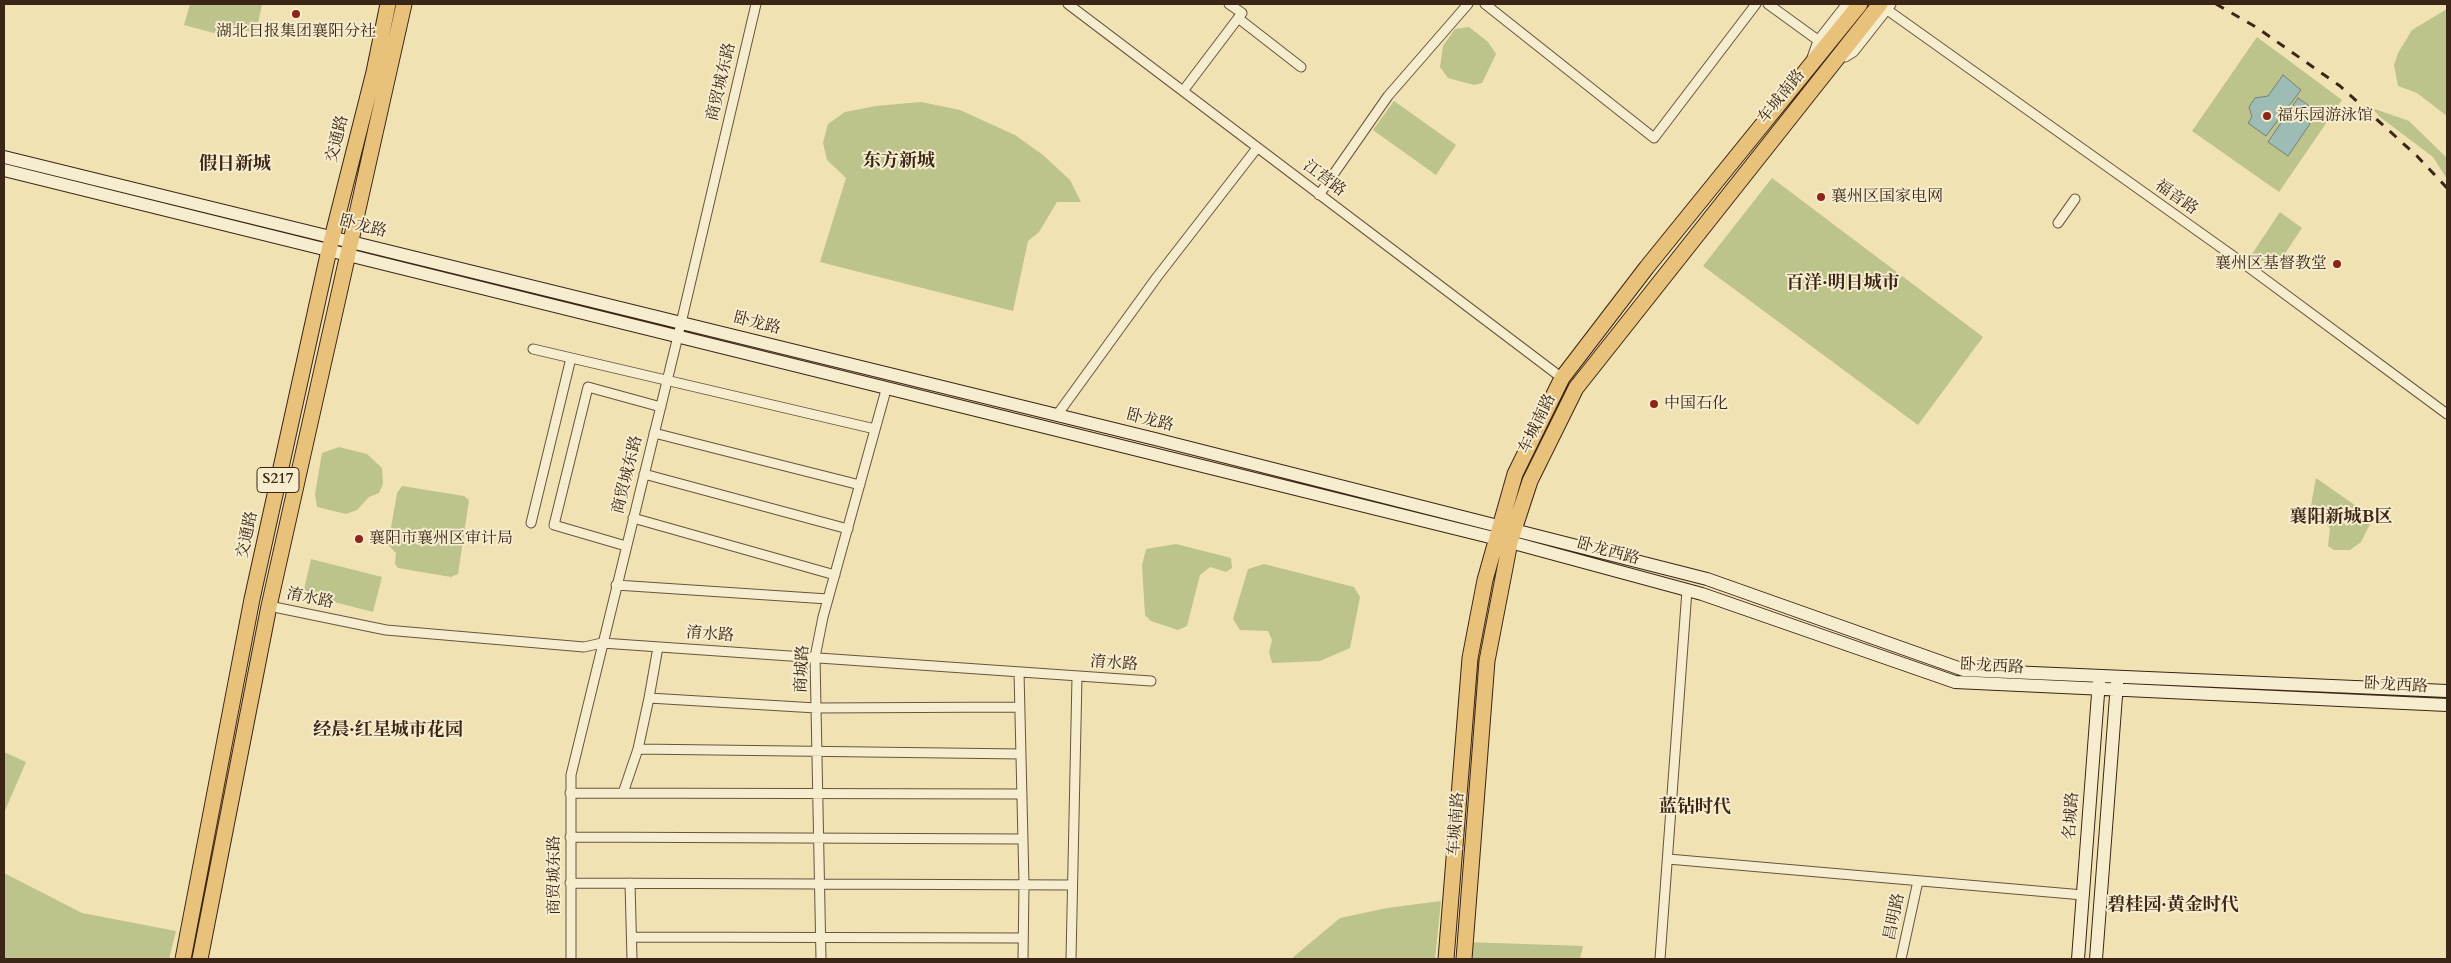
<!DOCTYPE html>
<meta charset="utf-8">
<style>
body{margin:0}
#map{position:relative;width:2451px;height:963px;overflow:hidden;background:#f1e2b4;font-family:Cardo,serif}
canvas{display:block}
.frame{position:absolute;inset:0;border:5px solid #3b2516;pointer-events:none}
</style>
<div id="map">
<canvas width="2451" height="963"></canvas>
<div class="frame"></div>
</div>
<script>
const c = document.querySelector('canvas').getContext('2d');
c.lineJoin = 'round';
function fill(path, color) { c.fillStyle = color; c.fill(path, 'evenodd'); }
const toPath = rows => new Path2D(rows.map(r => 'M' + r).join(''));
function trace(path, color, width, dash) { c.strokeStyle = color; c.lineWidth = width; c.lineCap = dash ? 'butt' : 'round'; c.setLineDash(dash || []); c.stroke(path); }
function drawText(font, color, halo, rows, align = 'center') {
  c.font = font + ' Cardo,"Noto Serif SC",serif'; c.lineWidth = 4; c.setLineDash([]); c.textBaseline = 'middle'; c.strokeStyle = halo; c.fillStyle = color; for (const [text, x, y, turn = 0] of rows) {
    c.save(); c.translate(x, y); c.rotate((+turn || 0) * Math.PI / 180); c.textAlign = isNaN(turn) ? turn : align; if (halo) c.strokeText(text, 0, 0); c.fillText(text, 0, 0); c.restore();
  }
}
const green = toPath([
 [190,4,262,4,256,33,232,28,229,37,184,25],
 [2447,9,2447,116,2417,93,2398,86,2394,65,2398,53,2412,30],
 [1469,27,1488,42,1496,54,1482,83,1474,85,1448,78,1440,67,1443,46,1455,29],
 [2257,37,2342,100,2279,192,2192,131],
 [1394,101,1456,145,1436,175,1373,130],
 [921,102,960,110,1015,135,1043,155,1070,180,1081,202,1057,202,1039,232,1028,241,1013,311,820,262,846,178,827,160,823,143,828,124,845,112,876,106],
 [2372,108,2409,121,2447,158,2447,179,2433,157,2380,117],
 [1772,178,1983,337,1918,425,1703,266],
 [2280,212,2302,228,2274,270,2252,254],
 [339,447,367,454,382,468,383,484,379,493,369,497,357,510,346,514,317,507,315,494,322,453],
 [2316,478,2369,515,2371,522,2361,542,2350,550,2334,550,2328,546,2330,528,2310,511],
 [402,486,464,496,469,500,458,574,451,577,398,568,395,564,396,553,388,545,397,493],
 [1176,544,1231,558,1232,568,1226,572,1210,567,1200,575,1187,626,1178,630,1151,621,1145,615,1142,565,1146,549],
 [311,559,382,577,373,612,303,594],
 [1264,564,1354,587,1360,597,1350,648,1320,661,1272,663,1269,652,1272,640,1268,631,1240,630,1233,619,1248,569],
 [4,752,26,762,4,813],
 [4,873,82,913,176,931,169,959,4,959],
 [1441,901,1435,959,1291,959,1340,918,1387,908],
 [1465,942,1583,946,1580,959,1464,959]
]);
const water = toPath([
 [2283,75,2301,90,2266,136,2248,123,2252,117,2249,107,2255,98,2268,96,2283,75],
 [2298,98,2318,112,2288,156,2268,142,2298,98]
]);
const minor = toPath([
 [1068,4,1562,378],
 [1485,4,1654,138,1756,4],
 [1768,4,1819,41],
 [1886,9,2247,266,2447,414],
 [1238,18,1301,67],
 [1183,91,1242,13,1229,4],
 [1319,195,1388,96,1468,4],
 [2058,223,2075,199],
 [533,349,875,429],
 [1057,415,1157,277,1257,148],
 [654,433,860,485],
 [644,474,848,529],
 [633,518,835,575],
 [531,523,571,358],
 [626,546,554,525,588,387,661,407],
 [616,585,828,599],
 [269,606,386,630,584,647,602,643,1151,681],
 [1019,672,1024,884,1023,959],
 [649,698,658,647],
 [638,749,649,698,816,708,1020,707],
 [570,793,1022,794],
 [623,793,638,749,1021,754],
 [570,837,1023,839],
 [1668,859,2083,895],
 [570,883,1072,885],
 [630,883,632,959],
 [632,937,1023,938],
 [571,959,571,775,678,336,756,4],
 [821,959,815,657,823,617,886,390],
 [1071,959,1077,677],
 [1660,959,1687,590],
 [1901,959,1918,881]
]);
const tertiary = toPath([
 [1845,56,1853,51,1890,4],
 [1813,58,1819,41,1848,4]
]);
const secondary = toPath([
 [4,157,1155,439,1707,579,1964,670,2447,691],
 [4,170,1510,542,1702,594,1955,682,2447,705],
 [2078,959,2099,681],
 [2096,959,2117,683]
]);
const primary = toPath([
 [183,959,252,599,329,250,374,72,388,4],
 [200,959,269,606,404,4],
 [1446,959,1470,658,1485,580,1515,474,1562,378,1647,267,1860,4],
 [1464,959,1487,661,1510,542,1530,481,1576,388,1880,4]
]);
const rail = toPath([
 [2216,4,2256,27,2340,86,2417,156,2447,188]
]);
const markers = [
 [296,14,5,"#8f2418"],
 [2267,116,5,"#8f2418"],
 [1821,197,5,"#8f2418"],
 [2337,264,5,"#8f2418"],
 [1654,404,5,"#8f2418"],
 [359,539,5,"#8f2418"]
];
const shields = [
 [278,480,42]
];
const shieldNames = [
 ["S217",278,480]
];
const poiNames = [
 ["湖北日报集团襄阳分社",296,32,"center"],
 ["福乐园游泳馆",2277,116],
 ["襄州区国家电网",1831,197],
 ["襄州区基督教堂",2327,264,"right"],
 ["中国石化",1664,404],
 ["襄阳市襄州区审计局",369,539]
];
const streetNames = [
 ["商贸城东路",722,82,-77],
 ["车城南路",1782,97,-51],
 ["交通路",338,139,-76],
 ["江营路",1324,179,37],
 ["福音路",2176,198,35],
 ["卧龙路",363,227,14],
 ["卧龙路",757,324,14],
 ["卧龙路",1150,421,14],
 ["车城南路",1538,424,-64],
 ["商贸城东路",628,475,-76],
 ["交通路",248,535,-78],
 ["卧龙西路",1608,552,15],
 ["淯水路",310,599,12],
 ["淯水路",710,635,4],
 ["淯水路",1114,664,4],
 ["卧龙西路",1992,667,3],
 ["商城路",803,669,-87],
 ["卧龙西路",2396,686,3],
 ["名城路",2072,816,-86],
 ["车城南路",1457,824,-86],
 ["商贸城东路",555,875,-90],
 ["昌明路",1895,917,-78]
];
const neighbourhoodNames = [
 ["东方新城",899,162],
 ["假日新城",235,165],
 ["百洋·明日城市",1843,284],
 ["襄阳新城B区",2341,518],
 ["经晨·红星城市花园",388,731],
 ["蓝钻时代",1695,808],
 ["碧桂园·黄金时代",2173,906]
];
fill(green, '#bcc38b');
fill(water, '#9ebcb6');
trace(water, '#768076', 1);
trace(minor, '#68543e', 11);
trace(tertiary, '#68543e', 13);
trace(secondary, '#3b2516', 14);
trace(primary, '#3b2516', 17);
trace(minor, '#f6ecce', 9);
trace(tertiary, '#f6ecce', 11);
trace(secondary, '#f6ecce', 12);
trace(primary, '#e8c17a', 15);
trace(rail, '#3b2516', 3, [9, 9]);
for (const [x, y, r, color] of markers) { const dot = new Path2D(); dot.arc(x, y, r, 0, 2 * Math.PI); c.fillStyle = color; c.fill(dot); trace(dot, '#f6ecce', 2); }
for (const [x, y, w] of shields) { const box = new Path2D(); box.roundRect(x - w / 2, y - 12.5, w, 25, 4); c.fillStyle = '#f6ecce'; c.fill(box); trace(box, '#3b2516', 1); }
drawText('bold 15px', '#3b2516', null, shieldNames);
drawText('16px', '#3b2516', '#f6ecce', poiNames, 'left');
drawText('16px', '#3b2516', '#f6ecce', streetNames);
drawText('bold 18px', '#3b2516', '#f6ecce', neighbourhoodNames);
</script>
